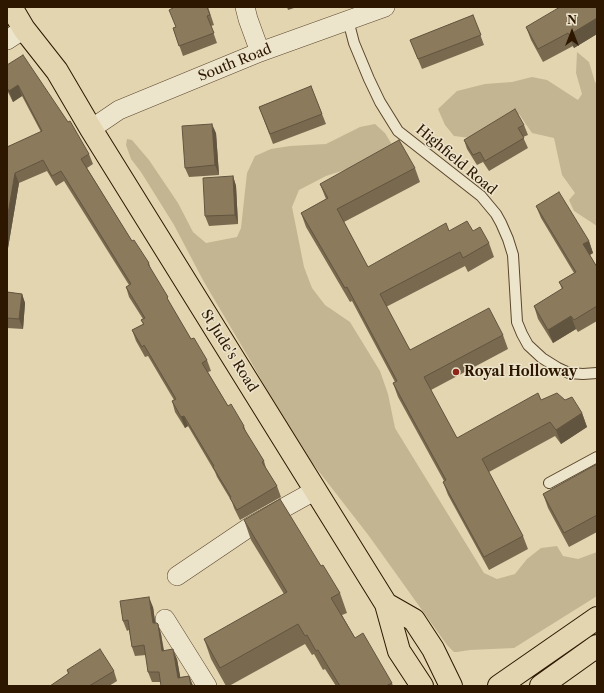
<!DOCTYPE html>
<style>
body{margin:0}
#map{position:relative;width:604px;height:693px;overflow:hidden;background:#e3d5b0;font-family:"Libre Caslon Text",serif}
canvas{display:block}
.frame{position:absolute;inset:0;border:8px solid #2d1700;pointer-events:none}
.north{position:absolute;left:552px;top:12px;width:40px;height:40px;-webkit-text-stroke:3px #ede4cc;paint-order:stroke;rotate:0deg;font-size:11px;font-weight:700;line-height:16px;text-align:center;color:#2d1700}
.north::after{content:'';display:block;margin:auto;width:14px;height:18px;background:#2d1700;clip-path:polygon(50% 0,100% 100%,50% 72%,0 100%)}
</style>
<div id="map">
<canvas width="604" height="693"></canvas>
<div class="frame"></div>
<div class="north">N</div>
</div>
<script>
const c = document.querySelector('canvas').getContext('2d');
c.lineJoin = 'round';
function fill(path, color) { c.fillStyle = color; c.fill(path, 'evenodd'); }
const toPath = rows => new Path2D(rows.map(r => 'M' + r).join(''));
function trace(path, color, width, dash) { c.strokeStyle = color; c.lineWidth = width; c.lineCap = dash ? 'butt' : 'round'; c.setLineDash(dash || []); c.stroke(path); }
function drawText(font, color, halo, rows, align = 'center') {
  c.font = font + ' "Libre Caslon Text",serif'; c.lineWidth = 3; c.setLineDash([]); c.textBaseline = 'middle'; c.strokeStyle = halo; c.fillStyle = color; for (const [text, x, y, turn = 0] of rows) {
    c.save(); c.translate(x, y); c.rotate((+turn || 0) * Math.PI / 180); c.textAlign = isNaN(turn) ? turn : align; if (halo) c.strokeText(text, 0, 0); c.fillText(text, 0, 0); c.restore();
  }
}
const green = toPath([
 [577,52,589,62,595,82,597,84,597,226,574,211,569,200,575,193,562,175,554,138,532,133,519,114,470,138,454,136,445,125,438,109,457,91,485,84,512,82,532,77,547,80,578,100,582,94,576,73],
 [375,124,385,133,394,148,378,159,326,176,299,190,292,207,304,267,312,288,325,305,350,322,380,371,388,394,395,428,484,573,497,579,515,574,527,559,541,548,557,546,563,556,578,559,597,552,597,596,514,648,470,650,457,652,454,652,447,645,369,536,296,442,250,360,204,282,174,225,141,172,131,159,126,145,127,139,132,140,149,160,178,203,193,232,206,243,237,237,241,228,247,173,255,156,271,149,290,146,326,144,360,127]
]);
const lane = toPath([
 [348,20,354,43,369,79,380,102,398,131,481,196,496,214,501,223,508,239,513,255,517,322,522,334,528,345,542,358,558,368,569,373,583,374,597,373],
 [549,483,597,457]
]);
const street = toPath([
 [245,7,248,19,260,52],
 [7,40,24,29],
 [91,129,119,110,260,52,385,7],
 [177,576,251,526,316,490],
 [165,619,207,686]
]);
const primary = toPath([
 [11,7,24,29,57,71,91,129,386,604,414,620,433,649,451,686],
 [386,604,399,651,422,686],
 [499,686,597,618],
 [541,686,597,646]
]);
const wall = toPath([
 [172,7,208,7,214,25,211,26,217,43,183,56,173,28,176,27],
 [287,7,297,7,288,10],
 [597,7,597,34,574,48,573,46,543,62,531,40,526,27],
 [473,15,484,45,422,69,410,40],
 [7,65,89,154,93,164,87,168,132,241,149,263,151,269,171,305,191,339,207,360,211,371,208,372,228,406,244,426,246,432,264,461,266,468,277,486,281,497,240,520,234,508,232,502,217,477,215,472,188,426,185,428,175,412,172,401,174,400,148,356,145,357,136,341,132,330,143,324,141,320,143,319,129,297,126,287,129,285,64,181,56,186,47,171,19,183,7,254,7,147,41,132,22,96,13,102,7,90],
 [311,86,326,124,273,144,259,107],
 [524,125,528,135,523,137,528,148,489,171,483,162,477,165,467,149,464,140],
 [216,133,219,175,189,177,185,168],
 [415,168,420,182,344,222,368,267,449,231,473,231,489,243,494,257,468,272,465,266,386,307,410,350,503,335,508,349,431,390,457,438,541,400,565,400,582,413,587,427,561,444,555,436,489,472,523,536,528,549,489,570,448,495,443,482,444,481,398,397,393,383,395,382,352,301,350,302,306,227,301,213,326,199,320,184],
 [233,176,236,186,238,224,209,226,205,216],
 [536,206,589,241,593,253,590,255,597,267,597,321,578,332,576,329,553,343,538,319,534,306,562,289,559,282,574,273,541,218],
 [7,292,22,294,25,303,23,329,7,328],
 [597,464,597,532,569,547,548,508,543,494],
 [244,520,321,566,340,593,347,613,342,615,355,638,392,683,393,686,336,686,325,669,323,670,314,654,312,655,305,644,229,686,226,686,211,659,204,639,284,594,251,540],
 [153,607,155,623,158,624,161,634,164,650,177,659,180,677,189,676,193,686,161,686,161,682,152,682,148,672,146,655,135,656,132,647,129,630,127,631,123,621],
 [67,670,114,671,117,681,109,686,50,686,68,674]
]);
const shadedWall = toPath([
 [597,18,597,34,574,48,569,35],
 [18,85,22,96,13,102,9,91],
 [212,124,216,133,219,175,215,165],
 [15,173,19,183,7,254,7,220],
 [233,176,236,186,238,224,235,215],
 [589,241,593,253,588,256,583,244],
 [22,294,25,303,23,329,19,319],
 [571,316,576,329,553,343,548,330],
 [582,413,587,427,561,444,556,430],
 [184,416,188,426,185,428,181,417],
 [149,597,153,607,157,633,153,623],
 [158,624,161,634,165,661,162,651],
 [173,649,177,659,182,686,178,678],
 [189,676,193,686,191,686]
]);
const building = toPath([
 [172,7,207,7,210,15,207,16,214,33,179,46,173,28,176,27,169,10,173,8,172,7],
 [560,7,597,7,597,18,569,35,568,33,538,49,526,27,560,7],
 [473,15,481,35,418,59,410,40,473,15],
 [23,55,68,122,70,121,89,154,81,159,132,241,134,240,149,263,148,264,168,297,167,298,191,339,194,338,207,360,202,363,228,406,231,404,244,426,243,427,264,461,262,462,277,486,237,510,230,498,231,497,213,467,214,466,184,416,181,417,172,401,176,399,144,345,142,347,132,330,144,324,141,320,145,318,126,287,131,284,61,171,52,176,43,160,15,173,7,220,7,147,42,131,18,85,9,91,7,88,7,65,23,55],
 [311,86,322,114,270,134,259,107,311,86],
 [515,109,524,125,518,128,524,138,485,161,480,152,473,155,464,140,515,109],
 [212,124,215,165,185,168,182,126,212,124],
 [399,140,415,168,337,209,368,267,446,223,449,231,467,221,473,231,480,227,489,243,463,258,460,252,380,294,410,350,489,308,503,335,424,377,457,438,538,393,541,400,557,393,565,400,572,397,582,413,556,430,550,422,482,459,523,536,484,557,443,482,446,480,393,383,397,381,347,287,345,288,301,213,328,198,320,184,399,140],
 [233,176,235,215,205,216,203,178,233,176],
 [559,192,589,241,583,244,597,267,597,306,574,320,571,316,548,330,534,306,563,288,559,282,576,272,536,206,559,192],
 [7,292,22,294,19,319,7,318,7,292],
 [597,464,597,515,564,533,543,494,597,464],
 [280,499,321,566,323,565,340,593,331,598,355,638,363,633,392,683,386,686,340,686,318,650,316,651,307,635,305,636,298,624,220,668,204,639,287,592,244,520,280,499],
 [149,597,153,623,157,623,158,624,162,651,173,649,178,678,189,676,191,686,161,686,159,672,148,672,144,645,132,647,128,620,123,621,120,601,149,597],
 [100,649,114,671,89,686,50,686,69,673,67,670,100,649]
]);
const markers = [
 [456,372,4,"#8f2418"]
];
const streetNames = [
 ["South Road",235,63,-22],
 ["Highfield Road",456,160,40],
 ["St Jude's Road",229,351,58]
];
const poiNames = [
 ["Royal Holloway",464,372]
];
fill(green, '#c4b592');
trace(lane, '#5a462c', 12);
trace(street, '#5a462c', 20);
trace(primary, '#2d1700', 24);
trace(lane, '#ede4cc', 10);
trace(street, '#ede4cc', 19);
trace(primary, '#e3d5b0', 22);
fill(wall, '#78694f');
fill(shadedWall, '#625540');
fill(building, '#8c7a5c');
trace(building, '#625540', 1);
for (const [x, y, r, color] of markers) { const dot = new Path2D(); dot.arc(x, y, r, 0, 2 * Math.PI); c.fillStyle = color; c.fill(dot); trace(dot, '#ede4cc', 1.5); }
drawText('14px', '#2d1700', '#ede4cc', streetNames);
drawText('bold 14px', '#2d1700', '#ede4cc', poiNames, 'left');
</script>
